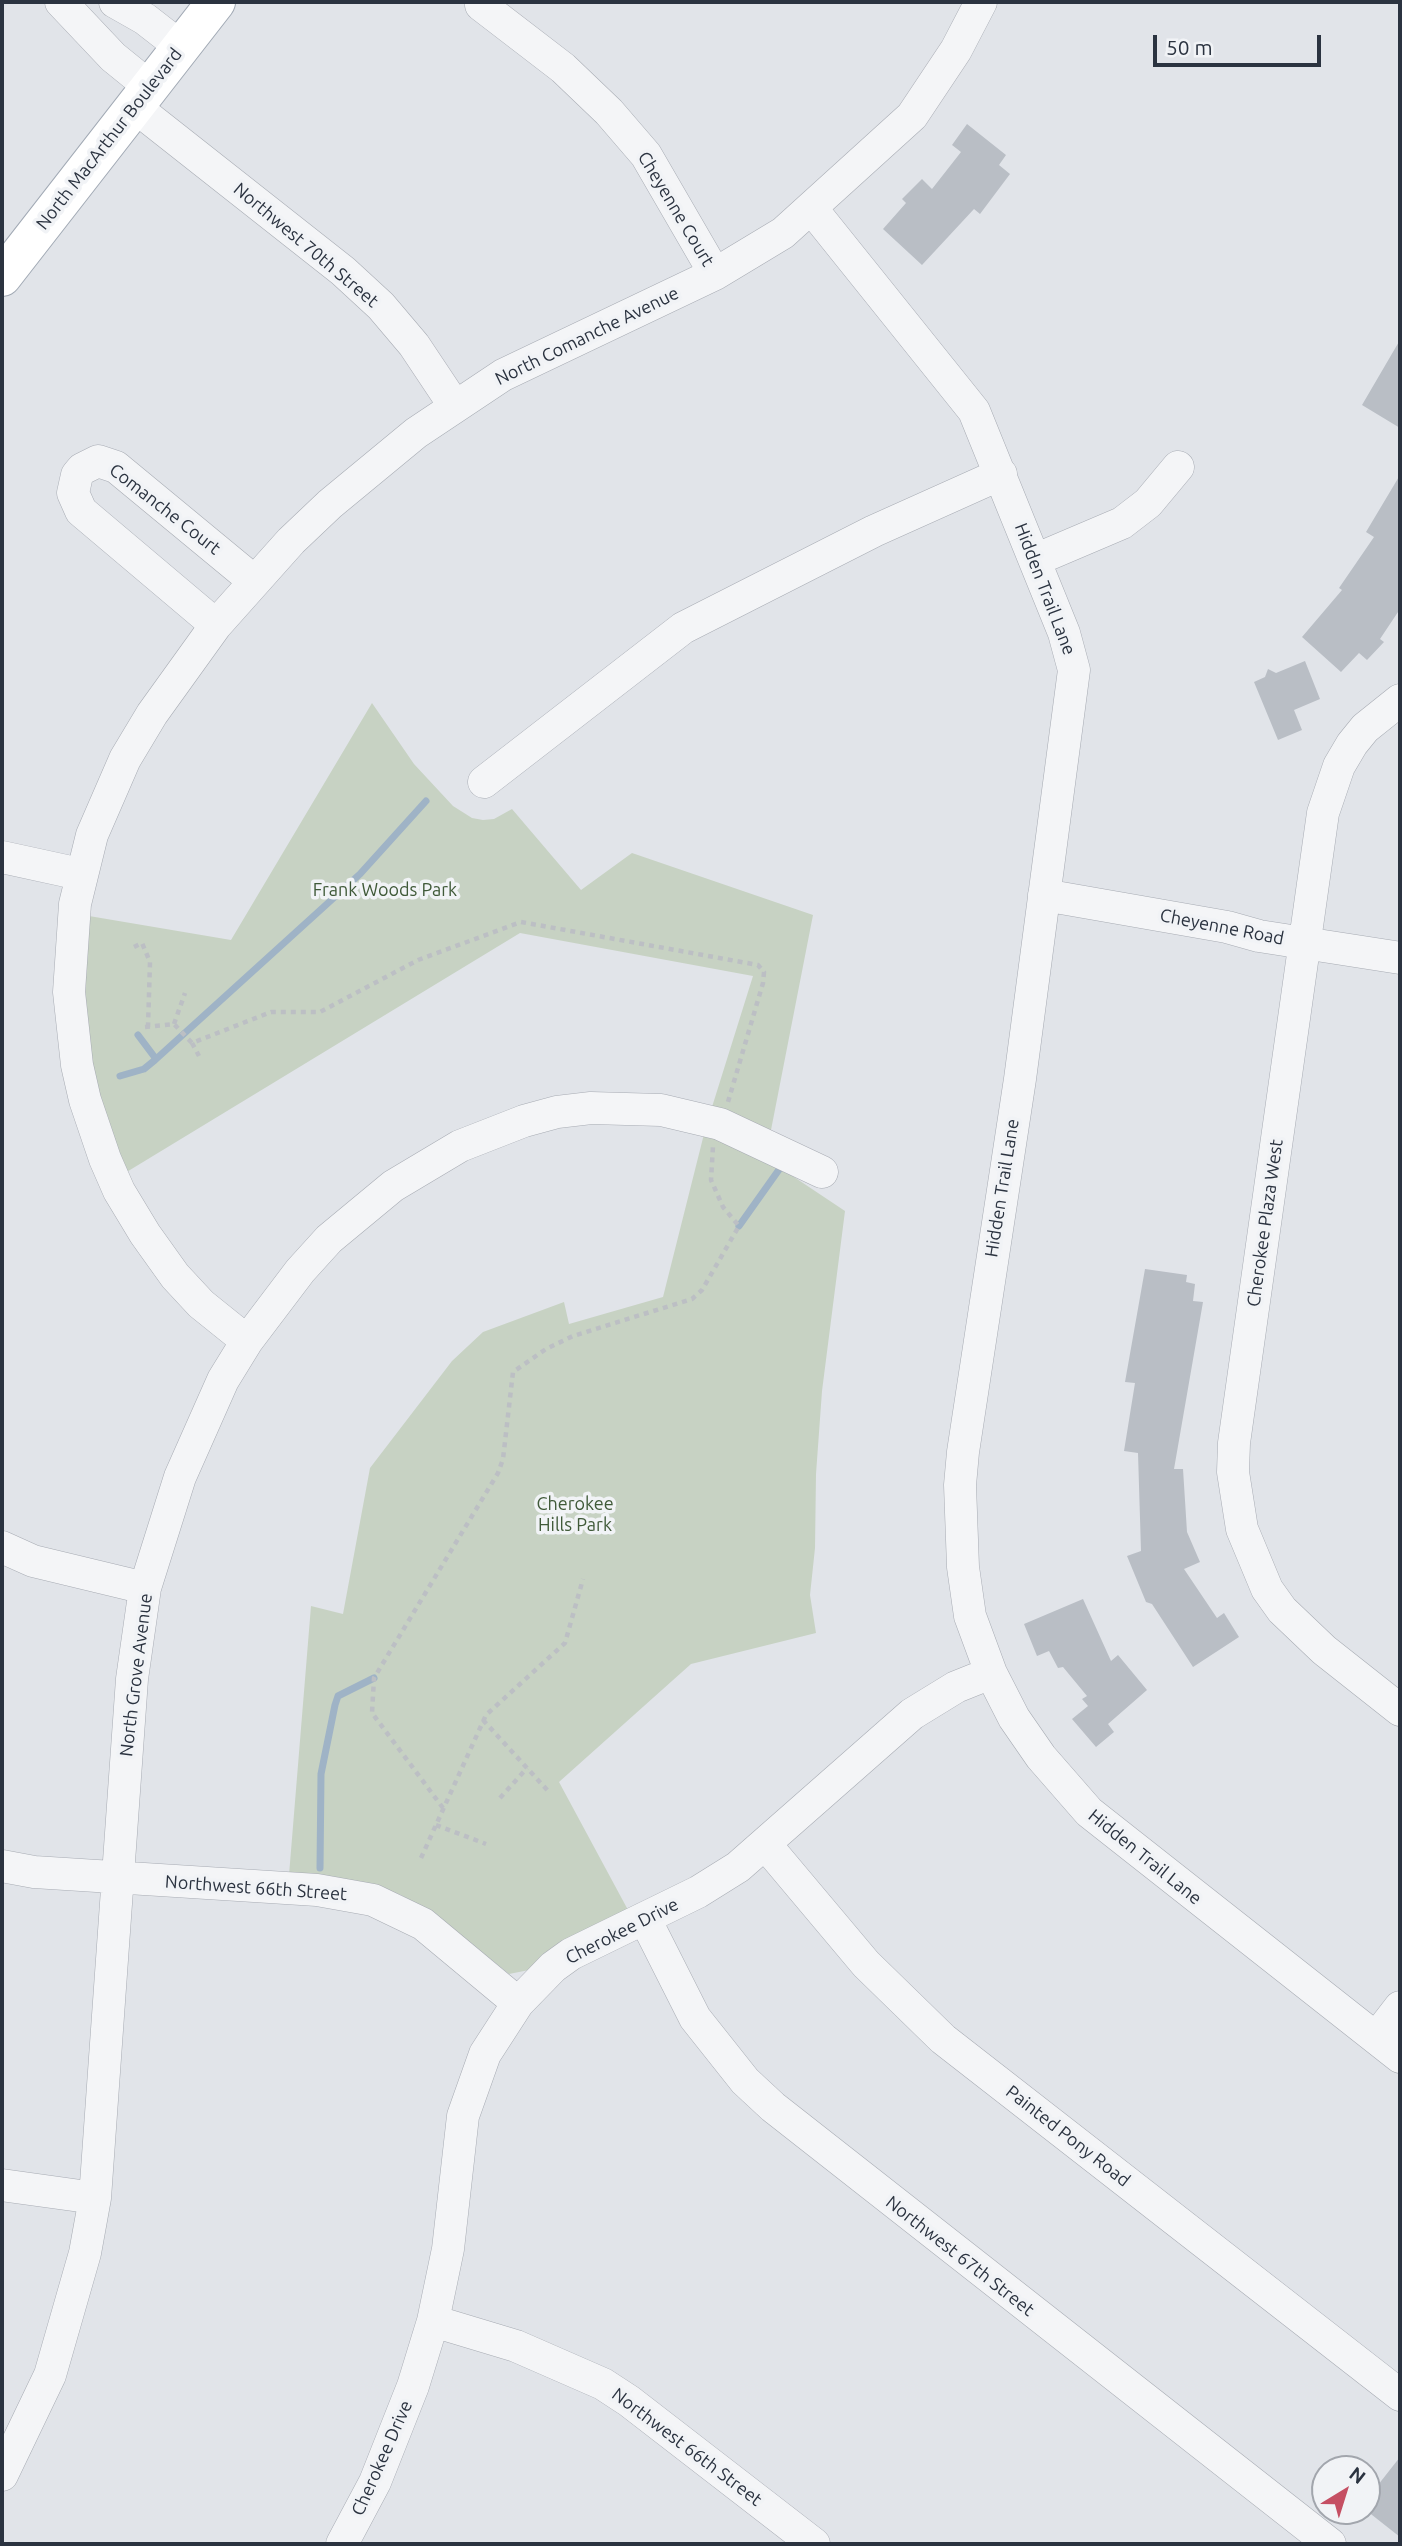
<!DOCTYPE html>
<style>
body{margin:0}
#map{position:relative;width:1402px;height:2546px;overflow:hidden;background:#e1e4e9;font-family:Ubuntu,sans-serif}
canvas{display:block}
.frame{position:absolute;inset:0;border:4px solid #2b3340;pointer-events:none}
.north{position:absolute;left:1311px;top:2455px;width:70px;height:70px;box-sizing:border-box;background:#f1f3f6;border:2px solid #a2a6ad;border-radius:50%;rotate:38deg;font-size:19px;font-weight:700;line-height:28px;text-align:center;color:#2b3340}
.north::after{content:'';display:block;margin:auto;width:24px;height:32px;background:#c54f63;clip-path:polygon(50% 0,100% 100%,50% 72%,0 100%)}
.scale{position:absolute;left:1153px;top:35px;width:168px;height:32px;box-sizing:border-box;border:4px solid #2b3340;border-top:0;padding-left:9px;font-size:21px;line-height:24px;white-space:nowrap;color:#2b3340;-webkit-text-stroke:5px #f1f3f6;paint-order:stroke}
</style>
<div id="map">
<canvas width="1402" height="2546"></canvas>
<div class="frame"></div>
<div class="north">N</div>
<div class="scale">50 m</div>
</div>
<script>
const c = document.querySelector('canvas').getContext('2d');
c.lineJoin = 'round';
function fill(path, color) { c.fillStyle = color; c.fill(path, 'evenodd'); }
const toPath = rows => new Path2D(rows.map(r => 'M' + r).join(''));
function trace(path, color, width, dash) { c.strokeStyle = color; c.lineWidth = width; c.lineCap = dash ? 'butt' : 'round'; c.setLineDash(dash || []); c.stroke(path); }
function drawText(font, color, halo, rows, align = 'center') {
  c.font = font + ' Ubuntu,sans-serif'; c.lineWidth = 7; c.setLineDash([]); c.textBaseline = 'middle'; c.strokeStyle = halo; c.fillStyle = color; for (const [text, x, y, turn = 0] of rows) {
    c.save(); c.translate(x, y); c.rotate((+turn || 0) * Math.PI / 180); c.textAlign = isNaN(turn) ? turn : align; if (halo) c.strokeText(text, 0, 0); c.fillText(text, 0, 0); c.restore();
  }
}
const green = toPath([
 [372,703,414,764,453,806,472,818,483,820,494,819,512,809,581,890,632,853,813,915,771,1130,712,1107,753,976,520,933,125,1173,97,1100,84,1016,89,916,231,940],
 [704,1134,770,1161,845,1211,822,1391,816,1474,815,1548,810,1595,816,1633,691,1664,559,1782,628,1910,529,1970,509,1974,434,1915,401,1895,359,1881,289,1875,311,1606,343,1614,370,1468,452,1361,483,1332,564,1302,569,1324,663,1297]
]);
const stream = toPath([
 [138,1035,156,1059],
 [120,1076,144,1069,155,1060,360,874,426,801],
 [739,1226,783,1164],
 [320,1868,321,1774,335,1705,338,1696,374,1678]
]);
const building = toPath([
 [967,124,1006,155,999,165,1010,174,980,214,974,209,922,265,883,229,906,203,902,199,922,179,932,189,961,152,952,145],
 [1400,340,1400,428,1362,405],
 [1400,475,1400,609,1380,639,1384,642,1367,660,1359,653,1341,672,1302,637,1342,590,1339,588,1374,537,1366,532],
 [1305,661,1320,699,1294,710,1302,730,1278,740,1254,682,1265,677,1268,669,1276,673],
 [1145,1269,1187,1275,1186,1282,1195,1284,1193,1301,1203,1302,1174,1469,1183,1469,1187,1532,1200,1562,1184,1569,1217,1618,1224,1613,1239,1637,1193,1667,1152,1604,1146,1602,1127,1556,1141,1551,1138,1453,1124,1451,1135,1383,1125,1382],
 [1083,1599,1111,1661,1118,1655,1147,1690,1108,1724,1114,1732,1096,1747,1072,1719,1088,1706,1082,1699,1087,1696,1063,1667,1058,1668,1049,1651,1037,1656,1024,1624],
 [1400,2457,1400,2537,1367,2511,1367,2499]
]);
const path = toPath([
 [134,947,142,943,150,962,148,1027],
 [174,1024,185,993],
 [145,1027,174,1024,192,1043,271,1012,320,1012,418,960,521,922,758,965,764,972,763,983,728,1102],
 [192,1043,199,1056],
 [483,1720,549,1792],
 [500,1798,527,1768],
 [443,1808,372,1713,374,1678,498,1473,503,1459,513,1372,546,1349,573,1336,692,1299,702,1290,739,1226,723,1207,711,1180,713,1146],
 [436,1825,486,1844],
 [421,1858,486,1715,565,1643,583,1579]
]);
const minor = toPath([
 [61,2,113,57,150,87],
 [115,2,145,19,181,47],
 [481,5,563,68,609,112,646,155,715,274],
 [135,107,343,271,381,306,414,345,454,405],
 [812,209,974,411,1064,633,1074,670,1020,1079,963,1452,960,1485,963,1567,970,1616,991,1673,1014,1718,1041,1757,1089,1812,1400,2057],
 [1035,560,1122,523,1148,503,1178,467],
 [216,625,81,511,73,493,77,475,82,469,98,461,116,467,254,581],
 [1400,700,1365,728,1352,744,1339,766,1323,813,1234,1443,1233,1472,1242,1529,1267,1589,1282,1610,1324,1650,1400,1710],
 [484,782,683,628,874,531,1001,474],
 [2,857,80,874],
 [1044,895,1227,927,1259,936,1400,958],
 [247,1341,201,1304,175,1276,145,1234,119,1191,105,1159,85,1100,77,1065,69,992,75,904,92,835,125,759,152,714,216,625,291,541,330,504,416,433,503,375,715,274,783,233,912,116,956,50,981,2],
 [2,1547,33,1561,145,1588],
 [766,1845,866,1964,943,2039,1400,2395],
 [2,1866,34,1872,317,1890,373,1900,423,1924,518,2003],
 [645,1919,695,2018,745,2081,773,2107,1330,2544],
 [1376,2038,1400,2007],
 [2,2185,95,2198],
 [433,2321,516,2346,603,2384,629,2401,814,2544],
 [2,2475,50,2375,85,2253,95,2198,132,1679,145,1588,180,1477,223,1380,247,1341,300,1271,329,1239,393,1186,460,1146,524,1121,557,1112,591,1108,661,1110,720,1124,822,1172],
 [342,2544,375,2482,413,2386,433,2321,448,2249,463,2116,485,2054,518,2003,553,1967,571,1954,698,1892,738,1867,912,1714,956,1687,991,1673]
]);
const major = toPath([
 [2,277,216,2]
]);
const streetNames = [
 ["North MacArthur Boulevard",109,139,-52],
 ["Cheyenne Court",676,209,59],
 ["Northwest 70th Street",306,245,40],
 ["North Comanche Avenue",587,336,-26],
 ["Comanche Court",165,509,38],
 ["Hidden Trail Lane",1045,589,69],
 ["Cheyenne Road",1222,927,11],
 ["Hidden Trail Lane",1002,1188,-81],
 ["Cherokee Plaza West",1265,1223,-82],
 ["North Grove Avenue",136,1675,-83],
 ["Hidden Trail Lane",1145,1857,39],
 ["Northwest 66th Street",256,1888,4],
 ["Cherokee Drive",622,1931,-27],
 ["Painted Pony Road",1068,2136,38],
 ["Northwest 67th Street",960,2256,38],
 ["Northwest 66th Street",687,2447,37],
 ["Cherokee Drive",382,2458,-66]
];
const parkNames = [
 ["Frank Woods Park",385,890],
 ["Cherokee",575,1504],
 ["Hills Park",575,1525]
];
fill(green, '#c7d2c3');
trace(stream, '#9fb3c6', 7);
fill(building, '#b9bec5');
trace(minor, '#a7abb3', 33);
trace(major, '#a1a9b4', 40);
trace(path, '#bcbfc4', 4.5, [5, 5]);
trace(minor, '#f4f5f7', 32);
trace(major, '#fff', 38);
drawText('18px', '#2b3340', '#f1f3f6', streetNames);
drawText('18px', '#405a39', '#f1f3f6', parkNames);
</script>
